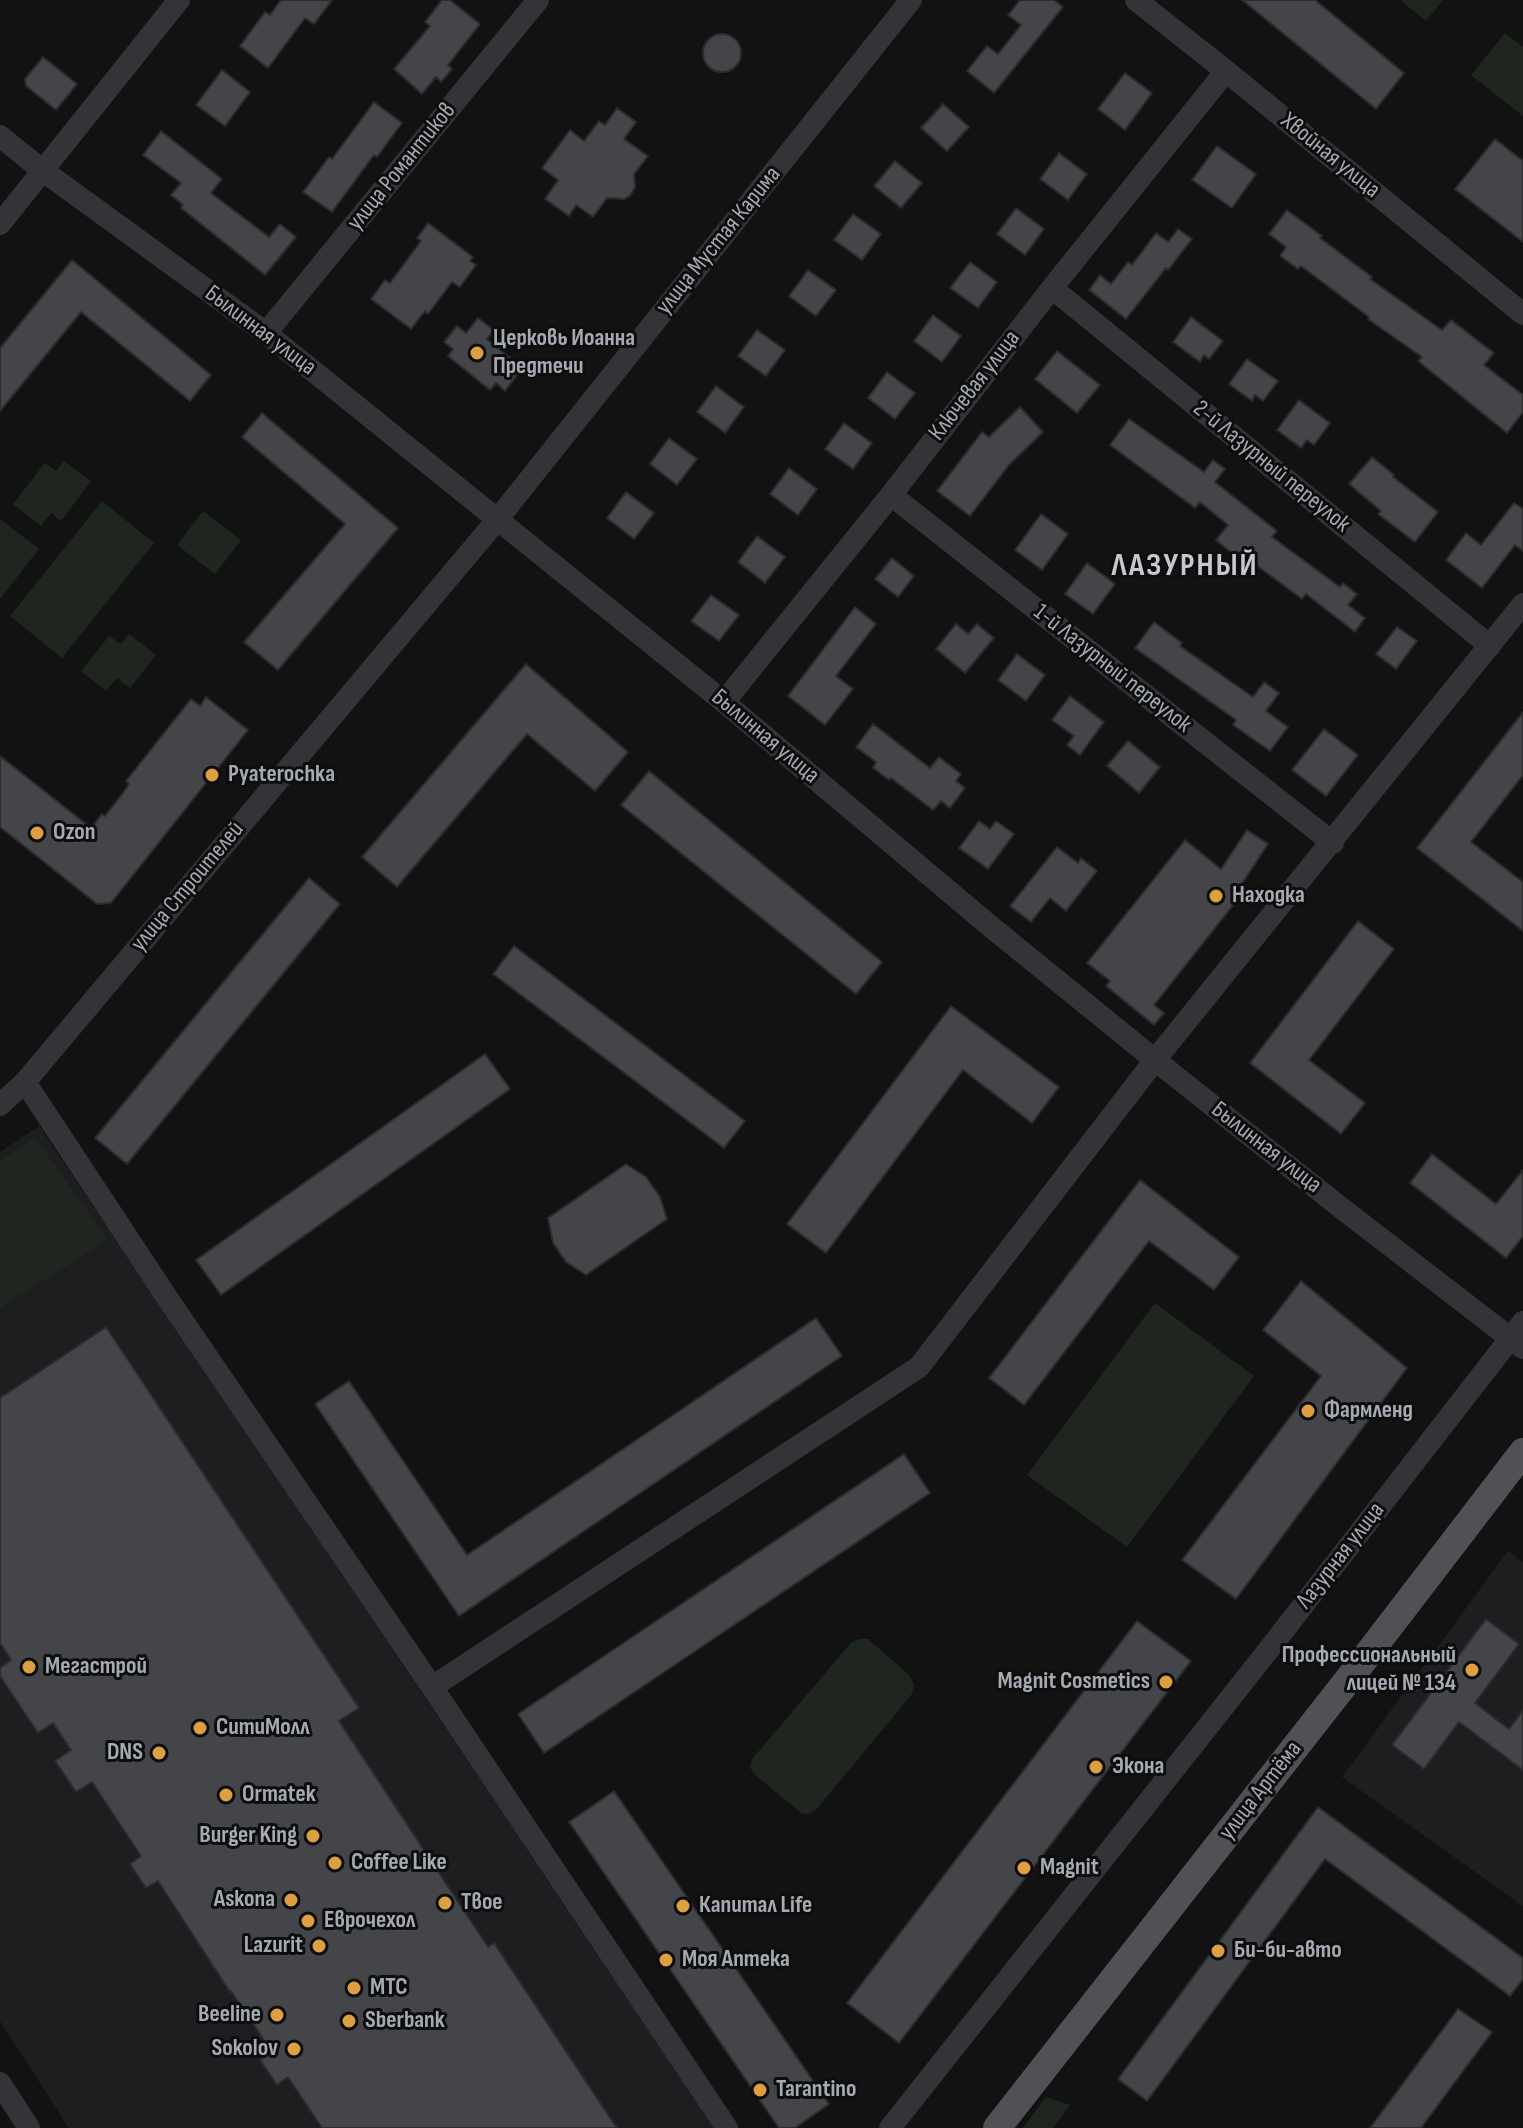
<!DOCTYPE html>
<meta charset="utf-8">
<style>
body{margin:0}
canvas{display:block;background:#121213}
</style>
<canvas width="1523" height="2128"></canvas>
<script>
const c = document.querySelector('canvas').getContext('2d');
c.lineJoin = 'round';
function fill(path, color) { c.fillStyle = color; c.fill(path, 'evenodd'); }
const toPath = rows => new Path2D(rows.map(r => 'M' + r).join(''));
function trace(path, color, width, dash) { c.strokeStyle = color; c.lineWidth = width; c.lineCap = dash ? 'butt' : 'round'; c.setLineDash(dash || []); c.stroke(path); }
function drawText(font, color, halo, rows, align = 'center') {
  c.font = font + ' "Sofia Sans Condensed",sans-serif'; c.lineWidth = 6; c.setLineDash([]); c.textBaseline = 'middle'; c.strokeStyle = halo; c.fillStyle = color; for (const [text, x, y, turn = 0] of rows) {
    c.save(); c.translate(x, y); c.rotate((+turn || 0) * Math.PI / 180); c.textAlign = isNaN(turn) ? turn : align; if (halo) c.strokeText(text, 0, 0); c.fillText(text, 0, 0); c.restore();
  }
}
const built = toPath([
 [39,1126,716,2128,69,2128,0,2021,0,1152],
 [1508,1551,1523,1562,1523,1906,1342,1777]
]);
const green = toPath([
 [1400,0,1443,0,1426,21],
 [1505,33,1523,47,1523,116,1471,75],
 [64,461,91,481,61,521,51,513,41,526,13,504,45,463,56,471],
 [102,501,154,543,62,658,10,616],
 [203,511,241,540,215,574,177,545],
 [0,519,39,549,0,599],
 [129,634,156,655,130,688,117,678,106,691,81,671,109,636,121,644],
 [35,1137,108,1240,0,1308,0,1161],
 [1155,1303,1254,1376,1127,1547,1027,1475],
 [859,1639,868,1639,909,1675,914,1684,912,1694,815,1811,808,1814,801,1813,754,1774,750,1767,752,1759,851,1643],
 [1046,2097,1070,2105,1053,2128,1023,2128]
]);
const building = toPath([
 [281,0,332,0,314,24,305,18,268,68,240,46,265,12,270,15,281,0],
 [442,0,450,0,480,24,448,65,452,69,441,82,436,77,422,94,394,69,430,26,425,22,442,0],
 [1020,0,1054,0,1063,7,994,93,967,71,987,46,998,54,1021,25,1008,15,1020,0],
 [1242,0,1315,0,1404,73,1376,109,1242,0],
 '703 53a19 19 0 1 1 38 0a19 19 0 1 1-38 0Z',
 [43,57,77,84,56,110,26,86,25,79,43,57],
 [222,70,250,92,225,126,196,105,222,70],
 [1125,73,1152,93,1125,130,1098,109,1125,73],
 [374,102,402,123,377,157,374,155,332,212,303,192,329,157,332,159,374,102],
 [943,104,969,127,947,151,921,128,943,104],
 [617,108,636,122,624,139,648,156,634,174,635,187,630,196,624,199,607,198,593,217,576,205,569,216,545,199,558,180,542,168,570,130,584,141,599,121,605,125,617,108],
 [161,131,222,179,211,193,269,237,280,224,296,237,265,275,181,208,183,205,171,195,181,183,143,155,161,131],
 [1495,139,1523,161,1523,242,1455,189,1495,139],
 [1217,146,1256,174,1232,208,1192,180,1217,146],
 [1059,153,1087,174,1068,200,1040,179,1059,153],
 [895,161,922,183,901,208,874,186,895,161],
 [1016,208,1044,229,1025,255,997,234,1016,208],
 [1287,210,1322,236,1320,238,1372,277,1370,279,1442,330,1451,320,1494,353,1484,365,1523,395,1523,412,1507,433,1418,361,1422,357,1368,319,1369,317,1301,266,1298,269,1280,256,1286,247,1269,234,1287,210],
 [853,214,881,234,862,260,834,240,853,214],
 [428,223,473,257,470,261,476,265,460,287,452,282,428,314,425,311,411,329,371,299,385,280,390,283,421,241,417,238,428,223],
 [1178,229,1192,239,1168,270,1166,268,1126,319,1089,290,1100,275,1111,284,1128,262,1132,265,1156,233,1168,242,1178,229],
 [72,260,211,375,190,401,81,312,0,411,0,348,72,260],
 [970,262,997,282,978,308,950,288,970,262],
 [808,270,836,290,816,316,789,296,808,270],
 [933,315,961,336,942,362,914,341,933,315],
 [1191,317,1223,341,1209,359,1204,355,1200,362,1173,342,1191,317],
 [478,318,494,330,487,339,514,361,508,368,517,375,505,391,496,383,490,390,448,356,453,349,444,342,457,326,466,333,478,318],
 [757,330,785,350,766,376,738,356,757,330],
 [1057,351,1100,385,1077,413,1035,379,1057,351],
 [1247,359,1278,381,1263,401,1255,395,1252,401,1229,384,1247,359],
 [887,372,915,393,895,419,868,398,887,372],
 [716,386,744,407,725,433,697,412,716,386],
 [1299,400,1330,423,1314,445,1307,440,1301,448,1277,430,1299,400],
 [1020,407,1043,432,1009,465,970,516,937,491,982,432,989,437,1020,407],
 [262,413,398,528,278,670,244,642,345,524,242,437,262,413],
 [1129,419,1204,472,1213,460,1225,469,1215,482,1277,531,1272,537,1340,587,1343,583,1357,594,1348,605,1365,618,1355,632,1306,594,1302,599,1252,562,1248,566,1216,540,1228,525,1200,502,1195,508,1110,445,1129,419],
 [844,423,872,443,853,469,825,449,844,423],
 [669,438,697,459,677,485,650,464,669,438],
 [1372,457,1394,475,1393,477,1438,512,1415,542,1378,514,1381,511,1349,484,1372,457],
 [789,468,817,489,798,515,770,494,789,468],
 [626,492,654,513,634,539,607,518,626,492],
 [1514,503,1523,509,1523,551,1515,545,1482,588,1446,560,1466,533,1481,545,1514,503],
 [1041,514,1068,534,1042,570,1015,550,1041,514],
 [757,536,785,557,765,583,738,562,757,536],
 [892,558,914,576,898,597,875,579,892,558],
 [1087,563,1115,584,1093,614,1065,594,1087,563],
 [711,595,739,615,719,641,691,621,711,595],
 [855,607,876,624,836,676,853,689,825,725,788,696,855,607],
 [1154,622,1182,643,1180,646,1253,697,1264,682,1279,693,1266,711,1288,727,1270,751,1233,725,1236,720,1135,648,1154,622],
 [956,624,968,634,977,624,994,638,965,673,936,649,956,624],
 [1397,627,1417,641,1396,669,1376,654,1397,627],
 [1017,654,1045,675,1026,701,998,680,1017,654],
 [526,664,628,752,595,791,527,734,397,887,362,857,526,664],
 [1070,696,1104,722,1080,755,1067,745,1074,736,1052,720,1070,696],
 [206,697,248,730,111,903,97,904,0,827,0,756,91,828,102,814,105,816,123,793,129,784,126,781,191,699,200,706,206,697],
 [1523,712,1523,775,1471,842,1523,882,1523,931,1417,848,1523,712],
 [873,724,930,768,939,757,961,774,956,781,965,788,950,808,941,801,933,810,891,778,889,780,873,768,876,762,856,747,873,724],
 [1324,729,1358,755,1326,796,1292,770,1324,729],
 [1128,741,1160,767,1139,793,1107,766,1128,741],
 [649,771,882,962,856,994,621,805,649,771],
 [979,821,990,829,996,821,1014,834,988,869,959,848,979,821],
 [1247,830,1268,844,1241,885,1246,889,1154,1005,1164,1013,1154,1025,1106,986,1110,981,1087,963,1185,840,1221,869,1247,830],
 [1057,847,1078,863,1081,858,1097,871,1066,911,1050,898,1031,922,1010,906,1057,847],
 [309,878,340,904,127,1164,95,1138,309,878],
 [1358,921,1394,949,1309,1060,1365,1103,1341,1134,1250,1063,1358,921],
 [514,946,745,1121,724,1148,493,974,514,946],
 [951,1006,1059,1087,1032,1123,963,1070,826,1253,787,1224,951,1006],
 [485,1054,510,1089,221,1295,196,1260,485,1054],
 [1432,1154,1496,1204,1523,1170,1523,1236,1506,1258,1410,1183,1432,1154],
 [626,1164,646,1177,660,1197,667,1219,586,1275,566,1262,553,1243,548,1218,626,1164],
 [1140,1180,1239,1257,1214,1290,1149,1241,1024,1405,989,1378,1140,1180],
 [1301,1281,1407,1368,1236,1599,1182,1560,1321,1376,1263,1330,1301,1281],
 [816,1318,842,1356,459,1616,315,1404,349,1381,467,1555,816,1318],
 [106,1327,359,1708,339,1721,488,1947,494,1943,617,2128,322,2128,288,2077,277,2085,260,2060,272,2052,231,1991,230,1992,158,1881,146,1888,130,1864,141,1856,92,1782,76,1792,55,1761,71,1750,53,1723,38,1733,0,1676,0,1668,11,1660,0,1643,0,1398,106,1327],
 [904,1454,930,1493,544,1753,518,1714,904,1454],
 [1486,1619,1519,1644,1475,1703,1509,1729,1523,1710,1523,1770,1459,1722,1424,1769,1392,1745,1486,1619],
 [1137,1621,1191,1661,899,2043,847,2003,1137,1621],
 [614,1791,829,2104,795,2128,779,2128,569,1822,614,1791],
 [1318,1807,1523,1958,1523,1979,1510,1996,1325,1859,1147,2101,1118,2079,1318,1807],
 [1458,2009,1492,2032,1421,2128,1370,2128,1458,2009]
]);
const minor = toPath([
 [1136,0,1226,71,1523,314],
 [0,136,42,170,266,333,724,702,990,926,1155,1060,1340,1207,1523,1348],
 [0,224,179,0],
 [1052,288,1490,646],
 [266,333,538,0],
 [891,495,1333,843],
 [724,702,891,495,1052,288,1226,71],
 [25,1082,166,1296,432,1687,727,2128],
 [0,1105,25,1082,497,520,911,0],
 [432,1687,919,1367,1155,1060,1523,604],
 [0,2083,29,2128],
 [890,2128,1270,1648,1523,1322]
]);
const major = toPath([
 [997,2128,1362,1662,1523,1452]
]);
const markers = [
 [477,353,8,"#dd9f40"],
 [212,775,8,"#dd9f40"],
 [37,833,8,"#dd9f40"],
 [1216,896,8,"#dd9f40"],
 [1308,1411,8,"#dd9f40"],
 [29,1667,8,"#dd9f40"],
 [1472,1670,8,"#dd9f40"],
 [1166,1682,8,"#dd9f40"],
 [200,1728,8,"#dd9f40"],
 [159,1753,8,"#dd9f40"],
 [1096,1767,8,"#dd9f40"],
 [226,1795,8,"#dd9f40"],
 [313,1836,8,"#dd9f40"],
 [335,1863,8,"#dd9f40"],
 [1024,1868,8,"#dd9f40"],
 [291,1900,8,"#dd9f40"],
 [445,1903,8,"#dd9f40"],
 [683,1906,8,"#dd9f40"],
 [308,1921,8,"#dd9f40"],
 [319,1946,8,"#dd9f40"],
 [1218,1951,8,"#dd9f40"],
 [666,1960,8,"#dd9f40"],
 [354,1988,8,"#dd9f40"],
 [277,2015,8,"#dd9f40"],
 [349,2021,8,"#dd9f40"],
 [294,2049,8,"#dd9f40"],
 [760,2090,8,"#dd9f40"]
];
const streetNames = [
 ["Хвойная улица",1330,156,39],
 ["улица Романтиков",402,167,-51],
 ["улица Мустая Карима",719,241,-51],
 ["Былинная улица",260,331,37],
 ["Ключевая улица",975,386,-52],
 ["2-й Лазурный переулок",1271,467,39],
 ["1-й Лазурный переулок",1112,669,38],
 ["Былинная улица",765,737,40],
 ["улица Строителей",188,887,-50],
 ["Былинная улица",1266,1148,38],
 ["Лазурная улица",1341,1556,-52],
 ["улица Артёма",1261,1791,-52]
];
const poiNames = [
 ["Церковь Иоанна",493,339],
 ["Предтечи",493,367],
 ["Pyaterochka",228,775],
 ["Ozon",53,833],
 ["Находка",1232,896],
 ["Фармленд",1324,1411],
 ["Профессиональный",1456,1656,"right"],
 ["лицей № 134",1456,1684,"right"],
 ["Мегастрой",45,1667],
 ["Magnit Cosmetics",1150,1682,"right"],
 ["СитиМолл",216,1728],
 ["DNS",143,1753,"right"],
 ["Экона",1112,1767],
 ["Ormatek",242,1795],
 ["Burger King",297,1836,"right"],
 ["Coffee Like",351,1863],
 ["Magnit",1040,1868],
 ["Askona",275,1900,"right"],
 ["Твое",461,1903],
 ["Капитал Life",699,1906],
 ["Еврочехол",324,1921],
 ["Lazurit",303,1946,"right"],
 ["Би-би-авто",1234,1951],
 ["Моя Аптека",682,1960],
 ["МТС",370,1988],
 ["Beeline",261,2015,"right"],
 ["Sberbank",365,2021],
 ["Sokolov",278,2049,"right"],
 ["Tarantino",776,2090]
];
const districtNames = [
 ["ЛАЗУРНЫЙ",1185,567]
];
fill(built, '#1e1e20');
fill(green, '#1f251f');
fill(building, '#444548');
trace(building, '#2c2c2f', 2);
trace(minor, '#333438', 22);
trace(major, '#505156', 28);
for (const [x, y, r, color] of markers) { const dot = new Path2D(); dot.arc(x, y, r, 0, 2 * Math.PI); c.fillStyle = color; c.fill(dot); trace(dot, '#0d0d0e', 3); }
drawText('24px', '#a5aab2', '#0d0d0e', streetNames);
drawText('bold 24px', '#a5aab2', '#0d0d0e', poiNames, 'left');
c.letterSpacing = '2px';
drawText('bold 32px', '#c5c8cf', '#0d0d0e', districtNames);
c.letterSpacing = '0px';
</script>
